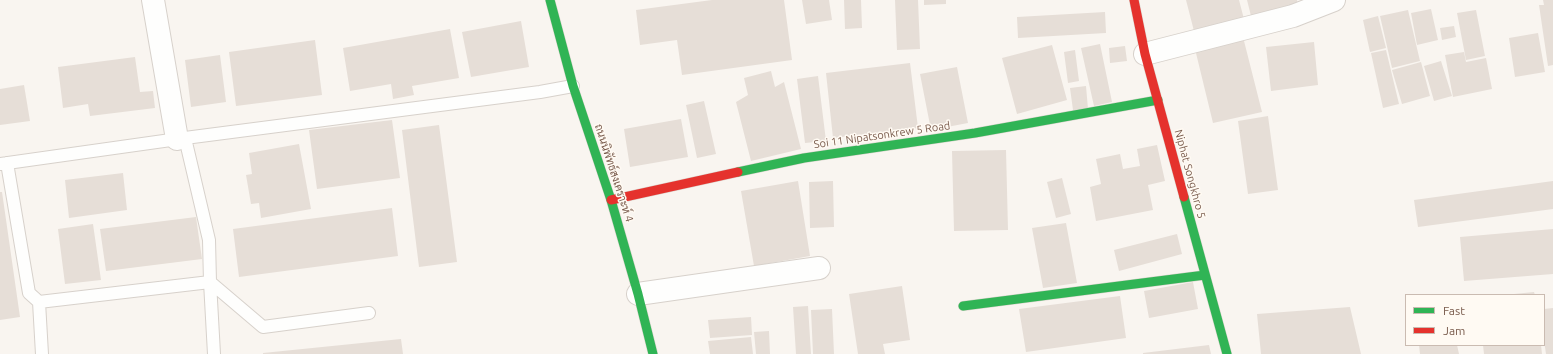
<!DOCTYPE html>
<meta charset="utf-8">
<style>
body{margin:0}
#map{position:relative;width:1553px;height:354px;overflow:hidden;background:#f9f5f0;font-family:Ubuntu,sans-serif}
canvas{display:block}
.legend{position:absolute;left:1405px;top:294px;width:140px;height:52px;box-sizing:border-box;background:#fffaf3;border:1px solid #cabbb1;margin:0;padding:5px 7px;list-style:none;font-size:12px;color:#7a5c4d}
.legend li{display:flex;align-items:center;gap:8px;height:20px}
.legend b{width:20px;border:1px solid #cabbb1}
</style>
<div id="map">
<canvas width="1553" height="354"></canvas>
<ul class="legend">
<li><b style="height:5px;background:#30b455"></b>Fast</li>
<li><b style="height:5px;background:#e5322d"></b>Jam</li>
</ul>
</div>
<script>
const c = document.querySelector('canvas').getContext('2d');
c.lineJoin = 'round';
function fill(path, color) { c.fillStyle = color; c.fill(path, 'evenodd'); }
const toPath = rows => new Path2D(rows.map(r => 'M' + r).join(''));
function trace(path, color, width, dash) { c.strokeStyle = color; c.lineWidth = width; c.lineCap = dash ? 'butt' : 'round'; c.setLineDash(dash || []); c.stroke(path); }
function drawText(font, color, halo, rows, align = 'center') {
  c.font = font + ' Ubuntu,Sarabun,sans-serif'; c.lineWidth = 3; c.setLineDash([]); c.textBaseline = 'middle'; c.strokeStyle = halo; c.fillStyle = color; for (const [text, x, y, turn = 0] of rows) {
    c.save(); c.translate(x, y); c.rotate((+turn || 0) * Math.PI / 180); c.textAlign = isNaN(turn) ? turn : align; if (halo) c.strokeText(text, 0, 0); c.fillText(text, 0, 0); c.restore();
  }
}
const building = toPath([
 [712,0,784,0,792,60,682,75,677,40,640,45,636,10],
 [802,0,829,0,832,20,806,24],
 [844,0,861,0,862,28,845,29],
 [895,0,918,0,920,49,897,50],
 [924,0,946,0,946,4,924,5],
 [1186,0,1239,0,1245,23,1195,35],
 [1247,0,1297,0,1299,10,1252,20],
 [1543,0,1553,0,1553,65,1548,66,1539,5,1544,5],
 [1431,9,1438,40,1417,45,1411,13],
 [1408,10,1420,61,1392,68,1380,16],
 [1476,10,1485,56,1466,60,1457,13],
 [1105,12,1106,33,1018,38,1017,17],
 [1378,16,1386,48,1370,52,1363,20],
 [521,21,529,67,471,77,462,32],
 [1454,26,1456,37,1442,40,1440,28],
 [450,29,459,78,412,86,414,95,393,99,391,84,350,91,343,48],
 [1538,33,1545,72,1515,77,1509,38],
 [1243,37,1262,112,1213,123,1195,49],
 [315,40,322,95,236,106,229,52],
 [1314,42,1318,85,1271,91,1266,47],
 [1100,44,1112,102,1094,106,1081,48],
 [1052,45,1067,100,1017,114,1002,58],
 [1125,46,1127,61,1110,63,1109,48],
 [1075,50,1079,81,1068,83,1064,52],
 [1386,50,1399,104,1383,108,1371,53],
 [1464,52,1466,62,1486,58,1492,89,1453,97,1445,55],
 [220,55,226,102,191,107,185,60],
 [135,57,140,92,153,91,155,108,90,116,88,104,63,108,58,67],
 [1441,61,1452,96,1434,101,1424,66],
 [1421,62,1430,96,1402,104,1392,70],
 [910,63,918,128,833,138,826,73],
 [957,67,968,123,931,130,920,74],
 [771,71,775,87,784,82,801,149,751,161,736,102,748,95,744,78],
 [818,76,826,141,805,143,797,79],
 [24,85,30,121,0,125,0,89],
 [1086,86,1088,109,1073,110,1070,88],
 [704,101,716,154,697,158,686,105],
 [1268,116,1278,190,1248,194,1238,121],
 [681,119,688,157,630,167,624,129],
 [392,120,400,178,317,189,309,130],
 [439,125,457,262,419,267,402,130],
 [299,144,311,209,261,218,259,203,251,204,246,175,252,174,249,153],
 [1157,145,1165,181,1148,185,1153,210,1096,221,1090,187,1101,184,1096,159,1120,154,1123,169,1140,166,1137,149],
 [1006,150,1008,230,954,231,952,151],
 [123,173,127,210,69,218,65,180],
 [1062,178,1071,214,1056,218,1047,182],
 [798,181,810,256,754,266,741,191],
 [833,181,834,227,810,228,809,182],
 [1553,181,1553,209,1418,227,1414,200],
 [0,192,2,192,20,317,0,320],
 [392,208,398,256,239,277,233,229],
 [196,217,202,259,106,271,100,229],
 [1066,223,1077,283,1043,288,1032,228],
 [93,224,101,280,65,284,58,229],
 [1553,229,1553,274,1464,281,1460,237],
 [1177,234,1182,254,1119,271,1114,250],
 [1193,282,1198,309,1149,318,1144,291],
 [902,286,910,340,883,344,885,354,858,354,849,294],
 [1534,292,1535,295,1514,295,1514,294],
 [1120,296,1126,338,1026,352,1019,309],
 [808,306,811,354,796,354,793,307],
 [1350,307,1361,354,1261,354,1257,314],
 [1553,308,1553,354,1546,354,1544,340,1544,309],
 [832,309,834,354,813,354,811,310],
 [751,317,752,335,710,338,708,320],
 [769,331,770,354,756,354,754,332],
 [751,337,753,354,710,354,708,341],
 [401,339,403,354,263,354,263,353],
 [1209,345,1211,354,1143,354,1143,353],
 [1419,345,1457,345,1459,354,1420,354],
 [1483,345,1541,345,1542,354,1484,354]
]);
const lane = toPath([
 [185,138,209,240,210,282,263,327,369,313],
 [7,163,29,293,39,302,210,282,214,354],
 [0,164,185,138,540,92,573,86],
 [39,302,42,354]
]);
const street = toPath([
 [153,0,177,139],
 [1145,54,1293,16,1334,0],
 [638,294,819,268]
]);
const fast = toPath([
 [550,0,573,86,611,200,638,294,653,354],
 [738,172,804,158,975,133,1158,100],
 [1184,197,1227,354],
 [963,306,1205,275]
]);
const jam = toPath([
 [1134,0,1145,54,1184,197],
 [611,200,738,172]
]);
const streetNames = [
 ["Soi 11 Nipatsonkrew 5 Road",882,135,-8],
 ["ถนนนิพัทธ์สงเคราะห์ 4",614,173,72],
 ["Niphat Songkhro 5",1190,174,75]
];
fill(building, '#e6ded7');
trace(lane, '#d7d1cb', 14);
trace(street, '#d7d1cb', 24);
trace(fast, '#d9d2cb', 10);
trace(jam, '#d9d2cb', 10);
trace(lane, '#fefefd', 12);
trace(street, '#fefefd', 22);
trace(fast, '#30b455', 9);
trace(jam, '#e5322d', 9);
drawText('11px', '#7a5c4d', '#fffaf3', streetNames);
</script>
